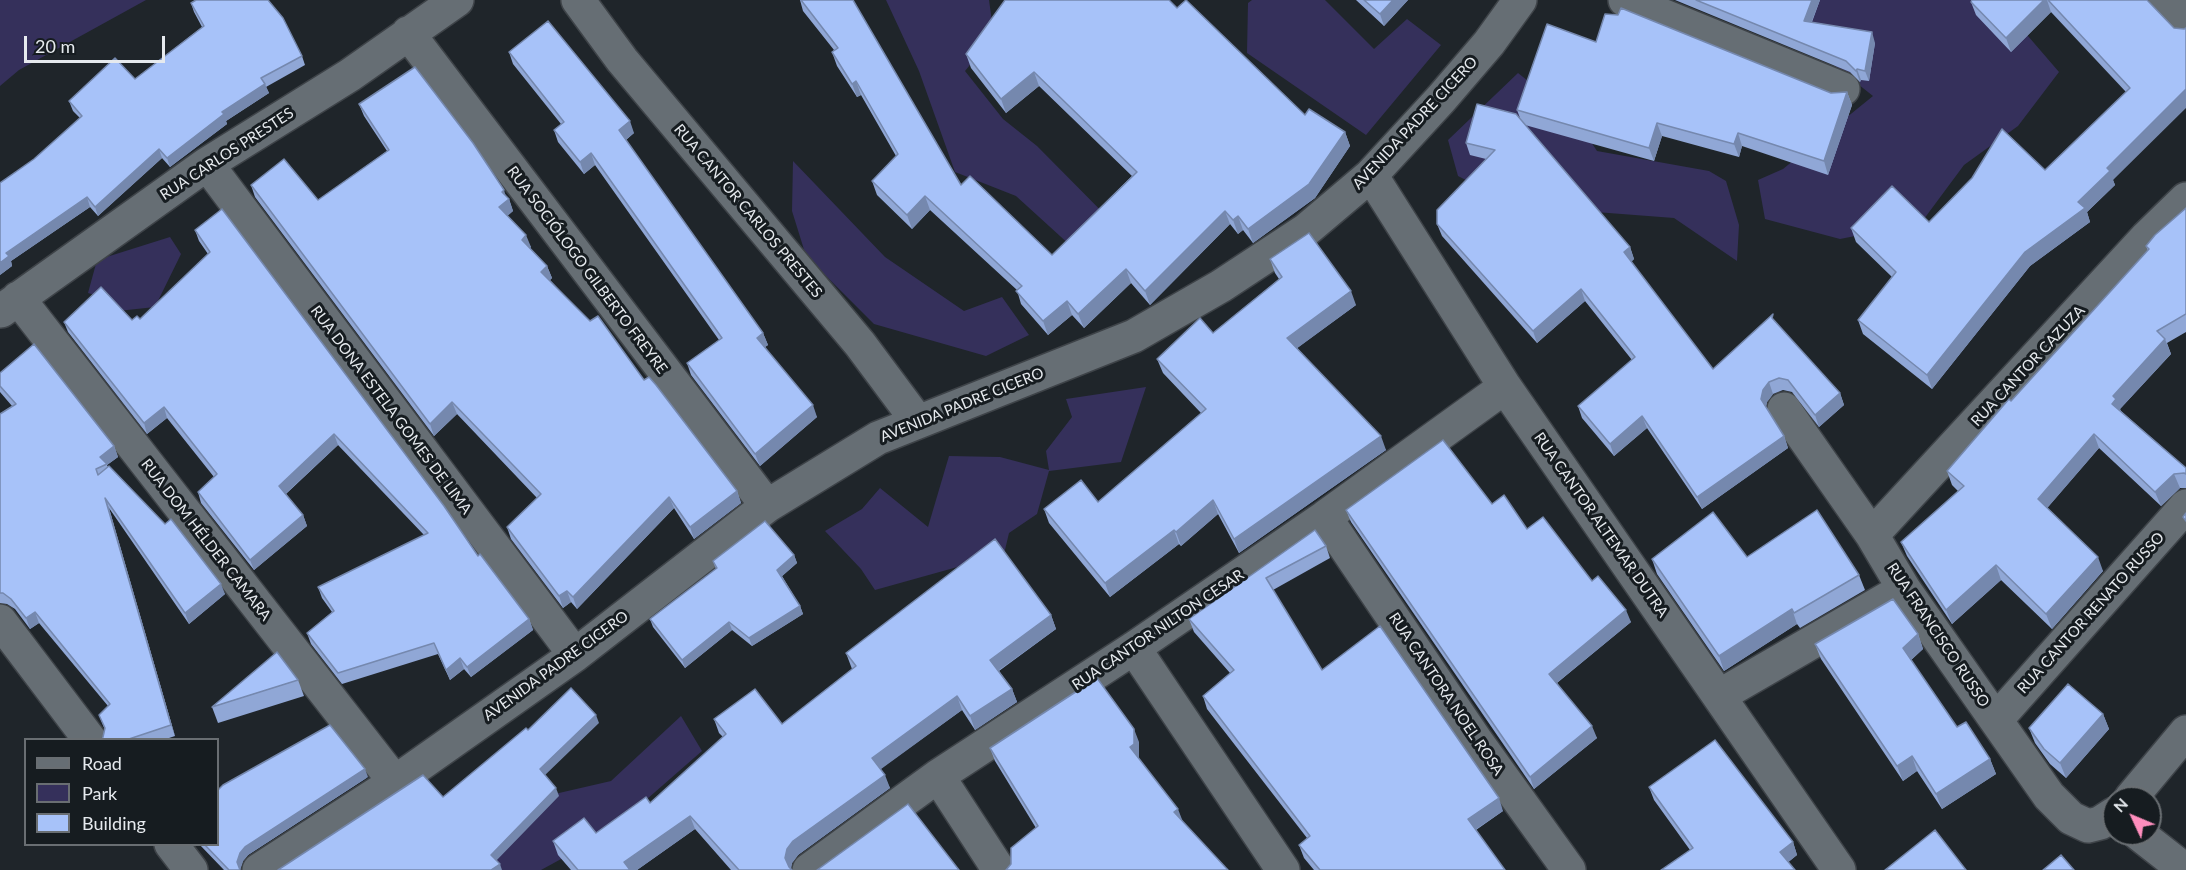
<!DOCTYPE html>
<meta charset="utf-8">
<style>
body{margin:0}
#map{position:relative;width:2186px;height:870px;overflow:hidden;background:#1f252a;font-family:Lato,sans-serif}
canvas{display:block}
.legend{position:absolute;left:24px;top:738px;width:195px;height:108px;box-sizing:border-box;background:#161c20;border:2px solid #696e72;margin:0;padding:8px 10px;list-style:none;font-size:18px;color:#e6eaee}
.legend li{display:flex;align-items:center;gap:12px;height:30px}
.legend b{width:30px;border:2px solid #696e72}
.north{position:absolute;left:2102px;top:786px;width:60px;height:60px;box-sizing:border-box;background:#161c20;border:2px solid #696e72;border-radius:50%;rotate:314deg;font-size:16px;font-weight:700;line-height:24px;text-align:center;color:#e6eaee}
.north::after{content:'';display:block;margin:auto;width:21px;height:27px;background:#fe8ebd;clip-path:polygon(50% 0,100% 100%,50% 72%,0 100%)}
.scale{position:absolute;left:24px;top:36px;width:141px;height:27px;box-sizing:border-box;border:3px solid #e6eaee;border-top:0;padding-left:8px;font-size:18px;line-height:21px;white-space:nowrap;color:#e6eaee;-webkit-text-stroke:4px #161c20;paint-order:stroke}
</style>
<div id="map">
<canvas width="2186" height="870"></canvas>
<ul class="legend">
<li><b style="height:8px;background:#666e74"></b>Road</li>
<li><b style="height:16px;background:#35305b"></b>Park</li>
<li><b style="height:16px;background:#a7c2f9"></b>Building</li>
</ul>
<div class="north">N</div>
<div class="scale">20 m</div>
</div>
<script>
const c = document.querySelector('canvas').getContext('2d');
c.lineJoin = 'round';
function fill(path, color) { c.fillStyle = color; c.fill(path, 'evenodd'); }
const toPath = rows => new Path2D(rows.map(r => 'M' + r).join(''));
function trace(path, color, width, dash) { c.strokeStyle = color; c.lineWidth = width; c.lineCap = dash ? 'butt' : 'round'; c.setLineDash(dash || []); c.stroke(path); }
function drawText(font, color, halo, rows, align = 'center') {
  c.font = font + ' Lato,sans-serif'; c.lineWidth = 6; c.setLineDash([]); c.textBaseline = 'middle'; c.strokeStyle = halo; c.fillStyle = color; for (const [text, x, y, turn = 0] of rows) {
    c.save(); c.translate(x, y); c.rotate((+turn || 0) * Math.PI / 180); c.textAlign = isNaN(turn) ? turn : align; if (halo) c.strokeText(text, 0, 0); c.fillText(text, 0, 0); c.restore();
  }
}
const green = toPath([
 [0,0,146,0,19,70,0,86],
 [886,0,989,0,994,36,965,71,1003,119,1037,146,1133,243,1105,277,1016,196,955,172,919,71],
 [1252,0,1325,0,1374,49,1407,19,1441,45,1366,135,1247,53,1248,3],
 [1812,0,1997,0,2059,72,2018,126,1964,165,1921,223,1840,239,1765,219,1758,180,1783,169,1873,96,1811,47],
 [1518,73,1576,119,1597,151,1709,171,1726,181,1739,225,1737,261,1674,218,1517,206,1458,176,1448,140],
 [793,161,885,257,964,311,1002,297,1029,335,986,356,874,324,806,256,792,211],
 [170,237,181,254,155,307,118,311,105,298,88,293,97,260],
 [1146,387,1121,462,1049,471,1037,514,1009,533,1004,554,875,590,861,569,825,531,862,509,880,488,928,527,949,456,1000,457,1049,470,1046,451,1072,417,1066,399],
 [681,716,702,751,607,834,541,870,422,870,494,808,611,781]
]);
const minor = toPath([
 [578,0,622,60,860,344,918,422],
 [1625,0,1843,89],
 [2165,0,2186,24],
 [408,33,767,506],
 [207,164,575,655],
 [1371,175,1505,387,1839,870],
 [18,298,395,782],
 [1,311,207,164,350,75,457,0],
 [1784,409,1872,535,1904,589,2049,796,2071,818,2088,826,2100,823,2114,814],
 [1325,517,1477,742,1569,870],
 [1872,535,2147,237,2186,199],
 [0,621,90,740],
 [1134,648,1283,870],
 [1719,696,1904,589],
 [1996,720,2186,506],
 [938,776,999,870],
 [2131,798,2186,732],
 [2139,834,2185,870],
 [171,844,191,870],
 [259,870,395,782,575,655,767,506,878,438,1134,336,1221,286,1306,230,1371,175,1441,99,1489,43,1520,0],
 [809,870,938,776,1134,648,1325,517,1505,387]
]);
const wall = toPath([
 [800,0,853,0,961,185,1052,255,1132,176,1039,86,1006,113,971,68,966,54,1177,8,1305,115,1345,132,1350,146,1315,198,1253,243,1243,230,1238,234,1230,224,1150,305,1131,283,1084,328,1072,315,1048,335,1021,304,1017,290,930,210,912,229,877,195,872,181,896,156,861,95,857,97,837,66,832,52,834,50,803,11],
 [1356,0,1408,0,1384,26],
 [1675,0,1820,0,1812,22,1875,43,1869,81,1861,80,1860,82,1850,72],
 [1972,0,2147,0,2113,180,2115,185,2087,212,2090,222,2030,266,1932,389,1863,334,1858,320,1892,277,1856,242,1851,228,1929,222,2045,170,2126,92,2051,12,2011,52,1976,15,1971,2],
 [191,3,302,56,305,65,266,87,269,93,226,121,227,124,170,167,162,158,98,216,90,207,11,261,12,266,0,275,34,159,80,118,73,111,69,101,135,79,202,27,194,12],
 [1596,42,1831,93,1847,92,1852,105,1828,175,1742,146,1739,157,1662,136,1654,161,1525,125,1630,247,1634,259,1631,262,1713,369,1776,323,1840,393,1844,405,1819,427,1792,392,1783,390,1773,394,1767,402,1766,407,1784,436,1788,448,1702,509,1647,428,1614,456,1582,418,1578,406,1632,360,1585,301,1537,343,1442,236,1437,224,1486,159,1470,155,1466,143,1520,118,1517,110],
 [509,52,634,133,626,140,763,333,768,345,765,347,817,417,760,466,691,375,687,363,719,340,595,165,584,174,558,142,554,130,561,124,513,64],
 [359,104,506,196,509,199,513,211,507,216,531,247,530,248,547,266,552,278,550,280,644,380,737,491,741,503,694,539,674,508,577,609,571,602,563,608,511,539,507,527,537,498,457,414,434,436,255,197,251,185,318,200,387,151,364,116],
 [2186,208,2186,332,2167,343,2171,354,2120,409,2121,411,2186,468,2186,488,2180,488,2161,506,2099,448,2047,508,2103,571,2052,629,2001,580,1952,624,1907,556,1901,542,1958,491,1952,485,1947,471,2011,401,2148,251,2146,246],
 [195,230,478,556,529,619,533,630,471,677,464,669,450,680,438,654,342,684,311,644,307,633,332,612,322,598,318,587,424,535,338,445,286,494,303,515,307,526,254,570,201,503,198,492,214,477,167,418,147,434,68,332,64,322,132,320,140,319,208,254,199,241],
 [1270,259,1356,305,1297,348,1386,450,1239,553,1218,514,1181,546,1179,544,1110,597,1049,523,1044,509,1098,502,1201,413,1163,373,1157,359,1213,333,1279,279,1275,273],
 [0,373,114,446,118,457,107,465,108,467,225,594,189,624,109,508,175,736,163,740,102,740,103,737,105,730,99,715,108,706,39,623,30,629,15,609,7,604,0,603,0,414,12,406,0,392],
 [1492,504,1527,529,1592,581,1631,622,1557,683,1597,738,1534,789,1351,522,1346,510],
 [1326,546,1330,558,1273,590,1322,670,1503,811,1476,830,1505,870,1314,870,1304,858,1299,845,1307,838,1207,709,1203,696,1230,673,1194,632,1189,619],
 [794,555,797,563,782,576,800,606,803,614,752,646,732,630,685,668,653,627,650,619,716,569,713,561],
 [1747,557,1859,575,1865,590,1800,628,1797,624,1724,671,1657,574,1652,559],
 [1051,615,1056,629,999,671,1012,689,1017,702,975,730,962,710,880,769,890,788,798,855,792,863,791,869,792,870,731,870,695,829,637,870,571,870,558,855,553,841,596,833,650,803,723,737,719,733,714,719,782,724,852,669,846,653],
 [1918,634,1923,649,1911,660,1957,727,1990,759,1996,774,1942,809,1917,771,1903,781,1821,659,1815,644],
 [298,680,304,696,218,723,212,707],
 [2103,714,2109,729,2066,778,2050,764,2035,743,2029,728],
 [1139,742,1139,757,1138,758,1183,822,1011,864,1036,828,995,761,990,748],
 [368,777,248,855,243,861,240,870,224,870,199,844,218,844],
 [1649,787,1793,842,1797,855,1788,862,1690,850,1654,800]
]);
const shadedWall = toPath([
 [1393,0,1408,0,1384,26,1380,14],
 [1812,0,1820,0,1808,31,1804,21],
 [2044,0,2047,0,2051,12,2011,52,2006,38],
 [1872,32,1875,43,1869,81,1865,71],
 [1857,69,1861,80,1860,82,1856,71],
 [1034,72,1039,86,1006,113,1001,99],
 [856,81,861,95,857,97,852,84],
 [265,84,269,93,226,121,227,124,170,167,167,158,222,112],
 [2186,89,2186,108,2113,180,2115,185,2087,212,2090,222,2030,266,1932,389,1927,375,2025,252,2078,202,2107,168],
 [1847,92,1852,105,1828,175,1824,161],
 [630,121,634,133,623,142,619,130],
 [1657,123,1662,136,1654,161,1649,148],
 [1345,132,1350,146,1315,198,1253,243,1248,229],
 [1738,133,1742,146,1739,157,1734,144],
 [159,149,162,158,98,216,95,207],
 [591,153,595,165,584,174,580,162],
 [504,190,507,200,509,199,513,211,504,219,499,207,502,192],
 [925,196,930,210,912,229,907,215],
 [87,197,90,207,11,261,12,266,0,275,0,263,6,253],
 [1225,211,1230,224,1150,305,1145,291],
 [1238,216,1243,230,1238,234,1233,220],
 [526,235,531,247,526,252,522,240],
 [1630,247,1634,259,1628,264,1624,252],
 [547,266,552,278,546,284,541,272],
 [1126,269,1131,283,1084,328,1078,314],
 [1581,289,1585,301,1537,343,1533,331],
 [1351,291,1356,305,1292,352,1287,338],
 [1067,301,1072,315,1048,335,1043,321],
 [763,333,768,345,762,349,757,338],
 [2165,339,2171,354,2120,409,2121,413,2112,404,2113,396],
 [1769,382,1773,394,1767,402,1765,411,1761,399,1763,390],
 [1840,393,1844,405,1819,427,1815,415],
 [452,402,457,414,434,436,430,424],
 [813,405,817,417,760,466,755,454],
 [164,407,167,418,147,434,144,423],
 [1642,416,1647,428,1614,456,1610,444],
 [334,434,338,445,283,496,279,486],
 [2094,434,2099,448,2043,513,2038,499],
 [1381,436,1386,450,1239,553,1234,539],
 [1784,436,1788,448,1702,509,1697,497],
 [114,446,118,457,107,465,100,457],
 [2174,474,2180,488,2161,506,2155,492],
 [737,491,741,503,694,539,690,527],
 [669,497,674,508,577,609,573,597],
 [105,498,109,508,175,736,171,725],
 [1213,500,1218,514,1181,546,1176,532],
 [303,515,307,526,254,570,250,560],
 [1174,530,1179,544,1110,597,1105,583],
 [794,555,797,563,780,578,777,570],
 [2098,557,2103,571,2052,629,2046,614],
 [1996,565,2001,580,1952,624,1946,610],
 [221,584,225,594,189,624,185,613],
 [567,591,571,602,563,608,559,596],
 [800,606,803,614,752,646,749,638],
 [1792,609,1797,624,1724,671,1719,656],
 [1626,610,1631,622,1553,686,1549,674],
 [35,612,39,623,30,629,26,618],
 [1051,615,1056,629,995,673,990,660],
 [529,619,533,630,471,677,467,667],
 [729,622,732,630,685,668,682,660],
 [1918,634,1923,649,1908,663,1903,648],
 [460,658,464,669,450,680,446,670],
 [1012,689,1017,702,975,730,970,716],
 [957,696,962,710,877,772,872,758],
 [2103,714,2109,729,2066,778,2060,763],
 [596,715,599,723,543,777,540,769],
 [1592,726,1597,738,1534,789,1530,777],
 [1134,729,1139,742,1139,757,1134,760,1130,747],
 [1912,756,1917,771,1903,781,1897,766],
 [1990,759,1996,774,1942,809,1936,794],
 [365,769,368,777,248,855,243,861,240,870,237,862,240,853,245,847],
 [885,775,890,788,798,855,792,863,790,870,785,858,787,849,793,841],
 [556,788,559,796,494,863,491,855],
 [1499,798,1503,811,1472,832,1468,819],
 [1178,809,1183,822,1174,812],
 [690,816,695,829,637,870,626,870,624,862],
 [1793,842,1797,855,1785,865,1780,852],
 [500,864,502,870,491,870]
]);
const building = toPath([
 [196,0,268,0,283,18,302,56,261,78,265,84,222,112,224,114,167,158,159,149,95,207,87,197,6,253,9,256,0,263,0,183,34,159,82,116,69,101,115,58,135,79,204,26,191,3,196,0],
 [801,0,853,0,961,185,970,176,1052,255,1137,172,1034,72,1001,99,966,54,1005,0,1169,0,1177,8,1186,0,1305,115,1309,109,1345,132,1309,184,1248,229,1238,216,1233,220,1225,211,1145,291,1126,269,1078,314,1067,301,1043,321,1016,291,1022,286,925,196,907,215,872,181,898,154,856,81,852,84,832,52,838,48,801,0],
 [1364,0,1393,0,1380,14,1364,0],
 [1696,0,1812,0,1804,21,1872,32,1865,71,1857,69,1856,71,1846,61,1696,0],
 [1972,0,2044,0,2006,38,1971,2,1972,0],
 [2048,0,2147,0,2174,28,2184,29,2186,28,2186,89,2107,168,2110,171,2078,202,2085,208,2025,252,1927,375,1858,320,1896,272,1851,228,1892,186,1929,222,1972,178,2002,129,2045,170,2130,88,2048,0],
 [1621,8,1831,93,1847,92,1824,161,1738,133,1734,144,1657,123,1649,148,1517,110,1547,24,1596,42,1605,14,1618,15,1621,8],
 [548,21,630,121,619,130,763,333,757,338,813,405,755,454,687,363,722,338,591,153,580,162,554,130,564,122,509,52,548,21],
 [415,67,473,143,504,190,502,192,509,199,499,207,526,235,522,240,547,266,541,272,590,321,598,316,644,380,649,377,656,385,737,491,690,527,669,497,573,597,567,591,559,596,507,527,541,494,452,402,430,424,251,185,284,159,318,200,389,150,359,104,415,67],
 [1477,104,1516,114,1630,247,1624,252,1713,369,1773,314,1772,318,1840,393,1815,415,1788,380,1779,378,1769,382,1763,390,1761,399,1784,436,1697,497,1642,416,1610,444,1578,406,1635,357,1581,289,1533,331,1437,224,1437,210,1495,150,1466,143,1477,104],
 [2186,208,2186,314,2157,331,2165,339,2113,396,2116,399,2112,404,2186,468,2186,474,2184,473,2174,474,2155,492,2094,434,2038,499,2098,557,2046,614,1996,565,1946,610,1901,542,1964,486,1947,471,2009,399,2011,401,2149,249,2146,246,2155,235,2186,208],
 [222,209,444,506,478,556,480,554,529,619,467,667,460,658,446,670,434,643,338,673,307,633,334,611,318,587,428,533,334,434,279,486,303,515,250,560,198,492,217,474,164,407,144,423,64,322,101,287,132,320,137,316,140,319,210,252,195,230,222,209],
 [1309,233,1351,291,1287,338,1381,436,1234,539,1213,500,1176,532,1174,530,1105,583,1044,509,1081,480,1098,502,1206,409,1157,359,1200,318,1213,333,1282,277,1270,259,1309,233],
 [34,344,114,446,100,457,107,464,96,469,98,475,109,466,165,524,171,519,221,584,185,613,105,498,171,725,126,740,102,740,103,737,105,728,99,715,110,704,35,612,26,618,11,599,3,593,0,593,0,414,16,404,0,386,0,373,34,344],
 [1443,440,1492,504,1504,495,1527,529,1543,517,1592,581,1598,576,1626,610,1549,674,1592,726,1530,777,1346,510,1443,440],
 [1817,510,1859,575,1794,613,1792,609,1719,656,1652,559,1713,512,1747,557,1817,510],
 [2186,513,2186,521,2183,517,2186,513],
 [765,521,794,555,777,570,800,606,749,638,729,622,682,660,650,619,717,568,713,561,765,521],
 [1315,530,1326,546,1266,578,1322,670,1380,626,1499,798,1468,819,1505,870,1320,870,1299,845,1310,836,1203,696,1234,670,1189,619,1315,530],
 [995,539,1051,615,990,660,1012,689,970,716,957,696,872,758,885,775,793,841,787,849,785,858,789,867,792,870,739,870,690,816,624,862,630,870,578,870,553,841,584,818,596,833,646,797,650,803,726,734,714,719,755,689,782,724,856,666,846,653,995,539],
 [1893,599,1918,634,1903,648,1957,727,1966,722,1990,759,1936,794,1912,756,1897,766,1815,644,1893,599],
 [277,652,298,680,212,707,277,652],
 [1097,678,1134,729,1134,744,1130,747,1178,809,1174,812,1228,870,1006,870,1011,864,1011,848,1038,826,990,748,1097,678],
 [2068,684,2103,714,2060,763,2044,749,2029,728,2068,684],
 [571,688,596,715,540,769,556,788,491,855,500,864,491,870,278,870,423,775,443,797,526,728,528,730,571,688],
 [330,725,365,769,245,847,240,853,237,862,240,870,229,870,204,844,218,844,218,790,223,785,330,725],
 [1715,740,1793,842,1780,852,1795,870,1661,870,1693,848,1649,787,1715,740],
 [908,804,959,870,817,870,908,804],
 [1935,830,1966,870,1885,870,1935,830],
 [2061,855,2074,870,2043,870,2061,855]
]);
const streetNames = [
 ["AVENIDA PADRE CICERO",1415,123,-47],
 ["RUA CARLOS PRESTES",227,154,-33],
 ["RUA CANTOR CARLOS PRESTES",748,211,50],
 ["RUA SOCIÓLOGO GILBERTO FREYRE",587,270,53],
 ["RUA CANTOR CAZUZA",2028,366,-47],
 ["AVENIDA PADRE CICERO",962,405,-22],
 ["RUA DONA ESTELA GOMES DE LIMA",391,410,53],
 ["RUA CANTOR ALTEMAR DUTRA",1601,525,55],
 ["RUA DOM HÉLDER CAMARA",206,540,52],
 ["RUA CANTOR RENATO RUSSO",2091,613,-48],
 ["RUA CANTOR NILTON CESAR",1158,630,-34],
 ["RUA FRANCISCO RUSSO",1938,635,56],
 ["AVENIDA PADRE CICERO",556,666,-36],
 ["RUA CANTORA NOEL ROSA",1446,694,56]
];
fill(green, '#35305b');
trace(minor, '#3e4348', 36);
trace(minor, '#666e74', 33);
fill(wall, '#90a7d6');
fill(shadedWall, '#7588ae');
fill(building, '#a7c2f9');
trace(building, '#7588ae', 1.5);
drawText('15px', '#e6eaee', '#161c20', streetNames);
</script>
